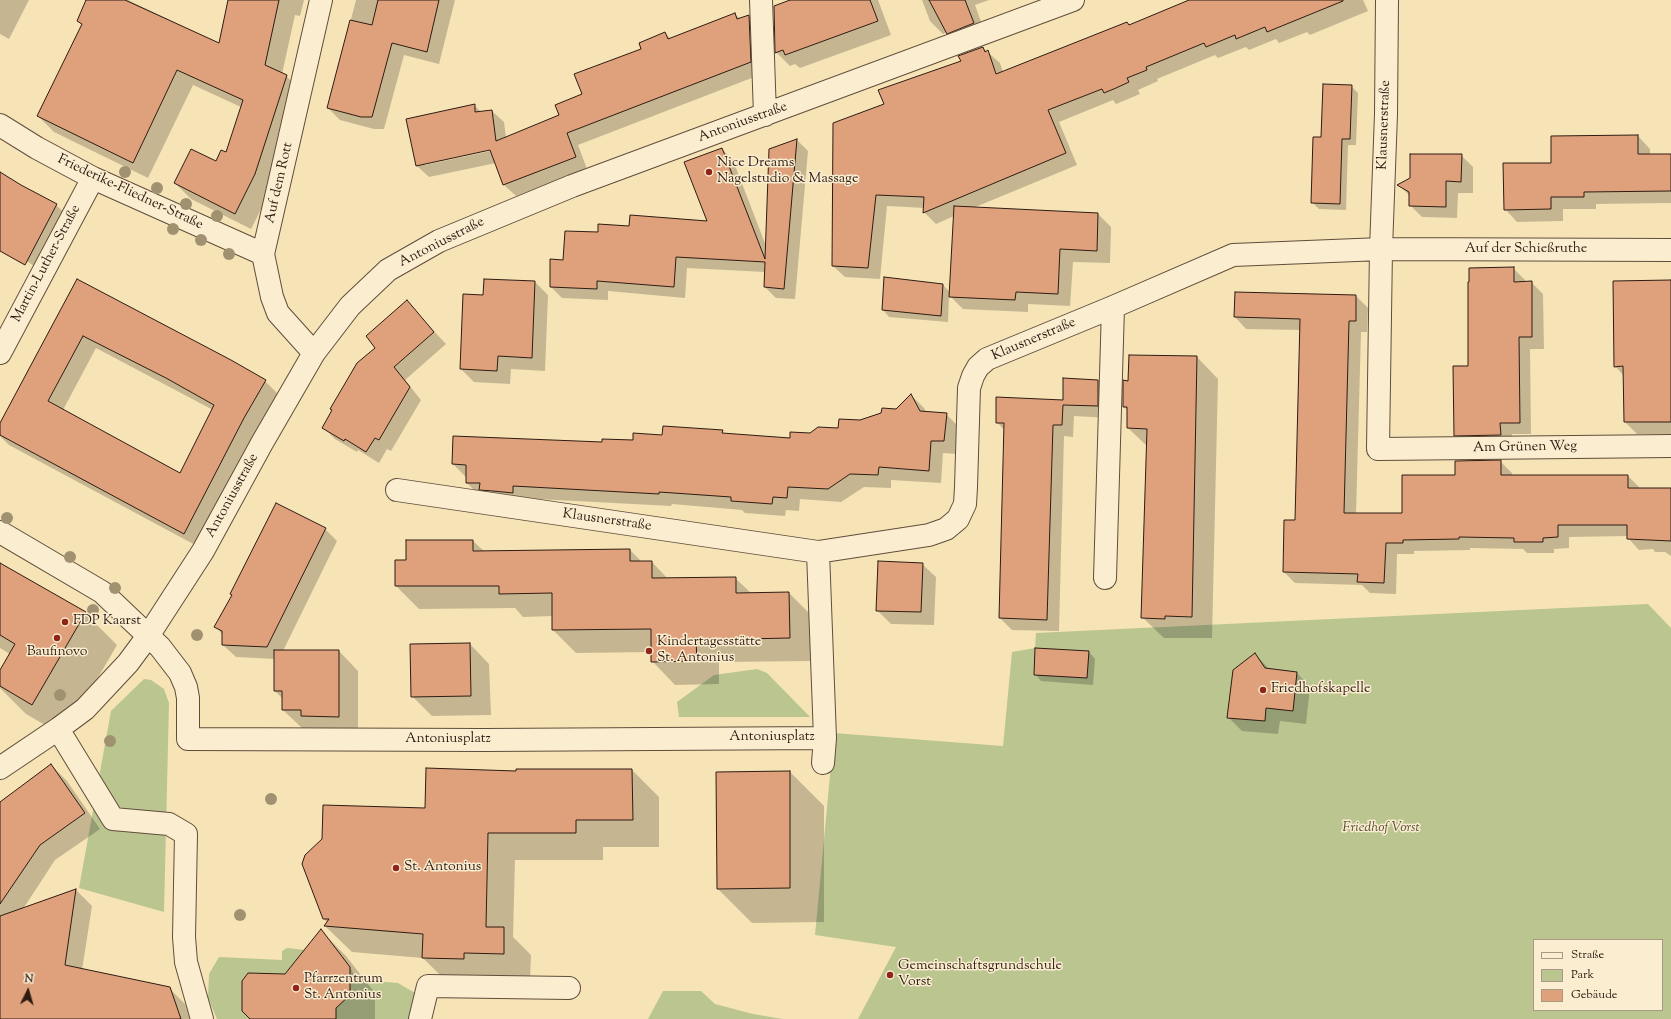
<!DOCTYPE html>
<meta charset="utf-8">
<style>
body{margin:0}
#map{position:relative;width:1671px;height:1019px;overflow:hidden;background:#f7e4b6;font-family:"Sorts Mill Goudy",serif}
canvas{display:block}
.legend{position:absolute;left:1533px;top:939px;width:130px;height:72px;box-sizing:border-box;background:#faedd0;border:1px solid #a89984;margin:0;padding:5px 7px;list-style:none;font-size:12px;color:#2e1b12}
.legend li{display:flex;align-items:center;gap:8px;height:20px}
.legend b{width:20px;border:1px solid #a89984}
.north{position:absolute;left:8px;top:971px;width:40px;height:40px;-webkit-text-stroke:3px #faedd0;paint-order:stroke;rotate:5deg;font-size:11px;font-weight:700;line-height:16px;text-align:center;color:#2e1b12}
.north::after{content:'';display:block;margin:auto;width:14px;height:18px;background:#2e1b12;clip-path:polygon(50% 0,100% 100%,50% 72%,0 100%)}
</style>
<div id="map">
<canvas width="1671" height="1019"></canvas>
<ul class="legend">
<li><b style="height:5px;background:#faedd0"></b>Straße</li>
<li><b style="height:11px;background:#bac590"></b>Park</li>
<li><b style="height:11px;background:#dea17c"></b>Gebäude</li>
</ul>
<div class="north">N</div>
</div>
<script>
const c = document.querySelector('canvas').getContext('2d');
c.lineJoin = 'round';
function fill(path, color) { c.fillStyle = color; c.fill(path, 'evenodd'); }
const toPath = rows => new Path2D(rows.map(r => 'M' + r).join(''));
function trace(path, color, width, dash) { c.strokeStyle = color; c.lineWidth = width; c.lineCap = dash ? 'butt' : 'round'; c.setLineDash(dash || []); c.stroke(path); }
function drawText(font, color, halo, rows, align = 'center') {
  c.font = font + ' "Sorts Mill Goudy",serif'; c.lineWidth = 3; c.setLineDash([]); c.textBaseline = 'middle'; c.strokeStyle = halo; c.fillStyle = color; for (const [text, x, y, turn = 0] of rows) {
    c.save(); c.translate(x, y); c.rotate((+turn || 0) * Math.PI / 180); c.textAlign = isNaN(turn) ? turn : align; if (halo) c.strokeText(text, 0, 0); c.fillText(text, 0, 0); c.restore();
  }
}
const green = toPath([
 [1648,604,1671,628,1671,1019,858,1019,896,947,815,935,834,733,1003,746,1012,652,1035,648,1036,633],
 [1534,940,1662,940,1662,1010,1534,1010],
 [757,669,767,673,810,717,679,717,677,702,714,675],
 [144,679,151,680,164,689,169,703,164,912,79,888,111,711],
 [287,948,335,953,345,961,296,960,290,974,248,973,242,981,242,1011,247,1016,257,1016,257,1019,217,1019,208,998,209,974,219,957,282,960,282,951],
 [350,967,354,975,363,980,398,983,415,993,418,1001,413,1019,336,1019,336,1001,350,995],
 [663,991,701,991,715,1004,753,1014,783,1019,648,1019]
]);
const shadow = toPath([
 [0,0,29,0,9,39,0,34],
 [87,0,128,0,220,44,229,0,304,0,300,16,295,15,282,74,286,76,302,91,271,190,251,229,191,199,175,183,216,162,227,153,241,107,193,85,148,178,54,132,38,116,82,25,78,21],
 [356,0,455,0,439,64,404,55,384,129,374,129,340,120,328,108],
 [793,0,878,0,891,35,800,68,795,64,790,66,776,52,775,7],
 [922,0,989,0,975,5,986,36,960,46,947,32,943,34,930,21],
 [1203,0,1363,0,1368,11,1310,35,1307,32,1279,43,1276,39,1249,50,1246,47,1218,58,1215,55,1157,79,1158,81,1138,90,1140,94,1116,104,1113,100,1059,122,1077,165,973,208,1098,214,1111,227,1110,263,1073,262,1070,306,1028,304,1028,312,963,309,949,295,948,322,889,317,883,310,943,285,950,292,954,216,936,224,924,212,925,208,887,206,880,279,845,277,833,266,885,105,983,48,1000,63,1003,72,1127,23,1130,26],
 [735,14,740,19,749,16,760,28,762,74,578,145,587,169,516,196,504,185,496,163,429,177,417,166,475,106,481,112,492,111,504,122,506,138,560,115,583,95,665,33,671,39],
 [495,148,495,150,425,165,425,163],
 [1351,86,1358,93,1356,145,1348,145,1346,210,1319,209,1312,202,1321,138],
 [1638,136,1650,149,1650,155,1671,155,1671,203,1596,204,1596,209,1563,209,1563,221,1517,222,1505,209,1552,164],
 [797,140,808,151,795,299,776,298,765,287,765,272,687,268,685,298,608,291,608,300,562,298,551,287,564,261,599,233,630,227,709,222,722,149,733,160,766,246,770,149],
 [1461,155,1473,167,1473,193,1458,193,1457,218,1422,217,1410,205,1410,196,1399,185],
 [0,173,21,186,56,205,68,216,39,269,0,244],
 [1513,268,1525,280,1525,282,1531,282,1543,294,1544,349,1530,349,1531,434,1512,434,1512,446,1467,447,1455,435,1469,367],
 [77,281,265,381,278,394,197,546,9,445,0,436,0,425],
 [96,348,213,410,181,475,63,410],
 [1671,281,1671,434,1637,434,1625,422,1624,376,1615,366],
 [535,282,548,295,545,371,511,369,510,384,474,382,461,369,484,296],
 [1236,293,1356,296,1368,308,1367,332,1361,332,1356,514,1403,514,1456,476,1500,461,1512,473,1512,476,1628,476,1639,487,1639,489,1671,489,1671,556,1665,552,1655,552,1653,549,1639,550,1628,538,1628,536,1569,537,1569,548,1554,549,1554,553,1527,553,1523,549,1470,548,1470,550,1414,551,1414,554,1397,554,1396,594,1370,593,1362,585,1295,583,1284,572,1296,521,1301,330,1246,329,1235,317],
 [407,302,446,344,405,380,421,400,391,451,387,449,379,463,358,450,357,452,335,439,323,427],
 [1130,356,1197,357,1218,379,1212,638,1164,638,1142,617,1148,447,1128,428,1128,411,1124,407,1129,382],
 [1098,380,1110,392,1109,418,1074,416,1073,437,1064,436,1059,631,1012,630,1000,618,1005,431,997,422,1064,401],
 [911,395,924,408,926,412,946,414,959,427,957,454,943,453,941,483,891,480,891,488,864,487,841,502,800,499,799,511,786,510,785,516,745,513,742,510,672,504,671,506,480,496,467,483,466,477,453,464,603,443,634,442,663,436,722,431,725,434,791,439,811,434,839,430,896,410],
 [325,529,337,541,283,651,339,651,358,671,358,736,303,729,283,710,283,699,275,691,275,659,236,657,223,645,223,635,216,627],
 [473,541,484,551,630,550,642,562,652,562,668,579,735,578,751,593,789,593,812,616,813,661,719,662,719,684,675,685,652,661,652,652,576,653,553,630,553,616,523,617,515,608,419,609,396,586,407,561],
 [0,564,85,613,117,645,64,736,26,714,0,688,0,672,10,654,0,648],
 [922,564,936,577,934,625,891,624,877,610],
 [470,644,489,664,491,715,432,716,412,696],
 [1089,652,1095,659,1093,685,1041,681,1035,674],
 [1255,654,1270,670,1297,673,1310,687,1306,724,1280,721,1278,734,1242,731,1228,717],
 [51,765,67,781,100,829,55,860,23,909,76,890,92,906,82,970,169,988,185,1004,190,1019,0,1019,0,803],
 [632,770,659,797,659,847,603,847,603,860,515,860,513,937,531,955,530,980,450,985,423,958,352,952,325,926,328,923,324,919,426,809,517,772],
 [790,772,824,806,824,922,752,923,718,889],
 [321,931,346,956,375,993,375,1019,251,1019]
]);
const building = toPath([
 [86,0,125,0,219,43,228,0,279,0,265,65,287,75,255,174,235,214,174,183,191,149,216,161,221,150,226,152,243,100,177,70,133,163,37,116,82,24,77,21,86,0],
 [378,0,439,0,427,52,392,43,372,117,361,117,327,108,350,20,372,25,378,0],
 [790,0,870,0,878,21,785,55,783,50,775,53,774,6,790,0],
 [929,0,965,0,974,23,947,34,929,0],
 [1189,0,1343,0,1343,1,1267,32,1265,27,1236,39,1235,35,1206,47,1204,43,1146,67,1147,70,1127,78,1129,82,1116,88,1104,93,1102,89,1048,110,1066,153,923,213,924,197,876,195,868,268,832,266,833,123,884,104,878,90,961,61,958,56,983,47,985,52,988,50,996,74,1127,22,1129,25,1189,0],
 [735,13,737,19,749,15,751,62,567,133,576,157,503,185,490,150,416,166,406,119,475,104,475,112,492,110,496,141,559,115,555,105,582,94,574,74,641,49,639,43,665,32,668,39,735,13],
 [1323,84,1352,85,1350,139,1342,139,1340,204,1311,203,1313,137,1321,137,1323,84],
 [1638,135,1638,154,1671,154,1671,191,1584,192,1584,197,1551,197,1551,209,1504,210,1503,163,1551,163,1551,136,1638,135],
 [797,139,784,289,764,287,765,262,676,257,674,287,597,281,597,289,550,287,550,259,563,260,565,231,598,232,598,224,629,226,630,215,707,221,684,162,722,148,765,259,769,149,797,139],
 [1410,154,1462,154,1461,182,1446,181,1446,207,1409,206,1409,192,1397,185,1410,178,1410,154],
 [0,172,21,185,57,204,25,265,0,251,0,172],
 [954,206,1098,213,1097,251,1060,249,1058,294,1016,292,1015,300,949,297,954,206],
 [1514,267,1514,282,1532,281,1532,337,1519,337,1520,423,1500,423,1501,435,1454,436,1453,366,1468,366,1468,282,1469,282,1469,268,1514,267],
 [884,277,943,284,941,316,882,310,884,277],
 [77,279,231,360,266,380,244,418,184,534,0,435,0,423,77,279],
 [83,336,166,378,214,405,180,473,48,401,83,336],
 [484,279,535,281,532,358,498,356,497,371,460,369,463,294,483,295,484,279],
 [1671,280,1671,422,1624,422,1623,366,1614,367,1613,281,1671,280],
 [1235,292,1356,295,1356,321,1349,321,1344,513,1402,513,1402,475,1455,475,1455,461,1501,460,1501,475,1628,475,1628,488,1671,488,1671,541,1627,539,1627,525,1558,525,1558,537,1543,538,1543,542,1514,542,1514,538,1459,537,1459,539,1403,540,1403,543,1386,543,1384,583,1357,582,1358,574,1283,572,1284,520,1295,520,1300,319,1234,317,1235,292],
 [407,300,434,332,394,367,410,387,379,440,375,438,366,452,345,439,344,441,322,428,332,410,330,409,357,363,375,348,366,336,407,300],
 [1129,355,1197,356,1192,617,1165,616,1165,619,1141,618,1147,429,1127,428,1127,407,1123,407,1123,380,1128,381,1129,355],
 [1063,378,1098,380,1098,406,1063,405,1062,425,1053,425,1047,620,999,618,1004,423,996,423,996,397,1063,400,1063,378],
 [911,394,920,411,947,413,944,441,931,441,929,471,879,467,878,475,850,474,828,489,788,487,787,498,773,497,772,504,731,501,731,497,659,492,659,494,513,486,513,493,493,491,479,490,480,483,466,483,466,465,452,464,453,436,602,442,602,439,633,440,633,433,662,435,663,426,723,430,722,433,790,438,790,432,810,433,818,427,838,428,839,419,860,420,881,413,882,408,896,409,911,394],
 [276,503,326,528,267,647,222,645,222,631,214,627,232,595,230,594,276,503],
 [406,540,473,540,473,551,630,549,630,561,652,561,652,578,736,577,736,593,789,592,790,638,696,640,697,661,651,662,651,629,552,630,552,593,499,594,499,586,395,586,395,560,406,560,406,540],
 [878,561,923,563,921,612,876,611,878,561],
 [0,563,86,612,32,705,0,686,0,670,15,644,0,635,0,563],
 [470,643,471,696,411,697,410,644,470,643],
 [1035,648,1089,651,1087,678,1034,675,1035,648],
 [274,650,339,650,339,717,301,716,301,710,282,710,282,691,274,691,274,650],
 [1255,653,1265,668,1297,672,1293,711,1266,708,1265,721,1227,718,1233,670,1255,653],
 [51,764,85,813,40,845,0,904,0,802,51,764],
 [426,768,516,771,516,769,632,769,633,820,576,820,576,833,488,833,486,927,504,927,504,954,464,953,464,959,422,958,423,934,324,926,329,919,323,919,302,864,305,855,322,839,323,805,425,808,426,768],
 [790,771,790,888,717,889,716,772,790,771],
 [76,889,65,965,170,987,181,1019,0,1019,0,916,76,889],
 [321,929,350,967,350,995,336,1008,336,1019,250,1019,242,1011,242,981,248,973,285,974,321,929]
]);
const minor = toPath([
 [761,0,765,115],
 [1387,0,1386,114,1381,249,1378,449,1671,446],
 [0,125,37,148,93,178,263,254],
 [0,353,93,178],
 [314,353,278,313,272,297,263,254,321,0],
 [397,490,818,552],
 [0,532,102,592,160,647,180,673,186,687,188,698,188,739,484,740,825,738],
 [1105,578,1113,307],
 [58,729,113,819,169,824,186,834,184,937,186,962,202,1019],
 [823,763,825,738,818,552,929,535,946,529,958,519,965,504,966,487,969,388,973,376,978,367,987,359,1113,307,1233,255,1381,249,1671,250],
 [0,768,58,729,85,709,128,663,148,636,203,551,262,443,314,353,350,306,388,270,439,241,572,186,1073,0],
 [420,1019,428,986,569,988]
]);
const trees = [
 [125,172],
 [157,188],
 [186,204],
 [217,216],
 [173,229],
 [201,240],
 [229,254],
 [7,518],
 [70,557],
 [115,588],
 [93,610],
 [197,635],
 [60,695],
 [110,741],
 [271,799],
 [240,915]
];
const markers = [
 [709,172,4,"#8f2418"],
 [65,622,4,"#8f2418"],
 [57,638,4,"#8f2418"],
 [649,651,4,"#8f2418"],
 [1263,690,4,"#8f2418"],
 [396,868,4,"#8f2418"],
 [890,975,4,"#8f2418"],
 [296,988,4,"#8f2418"]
];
const streetNames = [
 ["Antoniusstraße",743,123,-20],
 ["Klausnerstraße",1385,125,-88],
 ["Auf dem Rott",280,183,-77],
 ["Friederike-Fliedner-Straße",130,193,25],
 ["Antoniusstraße",442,243,-27],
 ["Auf der Schießruthe",1526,250],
 ["Martin-Luther-Straße",47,264,-62],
 ["Klausnerstraße",1034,340,-23],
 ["Am Grünen Weg",1525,448,-1],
 ["Antoniusstraße",233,496,-61],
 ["Klausnerstraße",607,521,8],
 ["Antoniusplatz",772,738],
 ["Antoniusplatz",448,740]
];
const poiNames = [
 ["Nice Dreams",717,164],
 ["Nagelstudio & Massage",717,180],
 ["FDP Kaarst",73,622],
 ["Kindertagesstätte",657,643],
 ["St. Antonius",657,659],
 ["Baufinovo",57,653,"center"],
 ["Friedhofskapelle",1271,690],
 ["St. Antonius",404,868],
 ["Gemeinschaftsgrundschule",898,967],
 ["Vorst",898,983],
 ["Pfarrzentrum",304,980],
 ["St. Antonius",304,996]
];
const parkNames = [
 ["Friedhof Vorst",1381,829]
];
fill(green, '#bac590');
fill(shadow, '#0003');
fill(building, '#dea17c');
trace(building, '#2e1b12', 1);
trace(minor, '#604d3b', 24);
trace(minor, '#faedd0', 22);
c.fillStyle = '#a09271';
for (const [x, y] of trees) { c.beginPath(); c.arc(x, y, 6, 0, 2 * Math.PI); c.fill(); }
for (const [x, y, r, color] of markers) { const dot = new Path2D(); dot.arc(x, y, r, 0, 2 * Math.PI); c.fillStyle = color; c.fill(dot); trace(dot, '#faedd0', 1.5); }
drawText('14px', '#2e1b12', '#faedd0', streetNames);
drawText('14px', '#2e1b12', '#faedd0', poiNames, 'left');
drawText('italic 14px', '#584e38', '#faedd0', parkNames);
</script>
